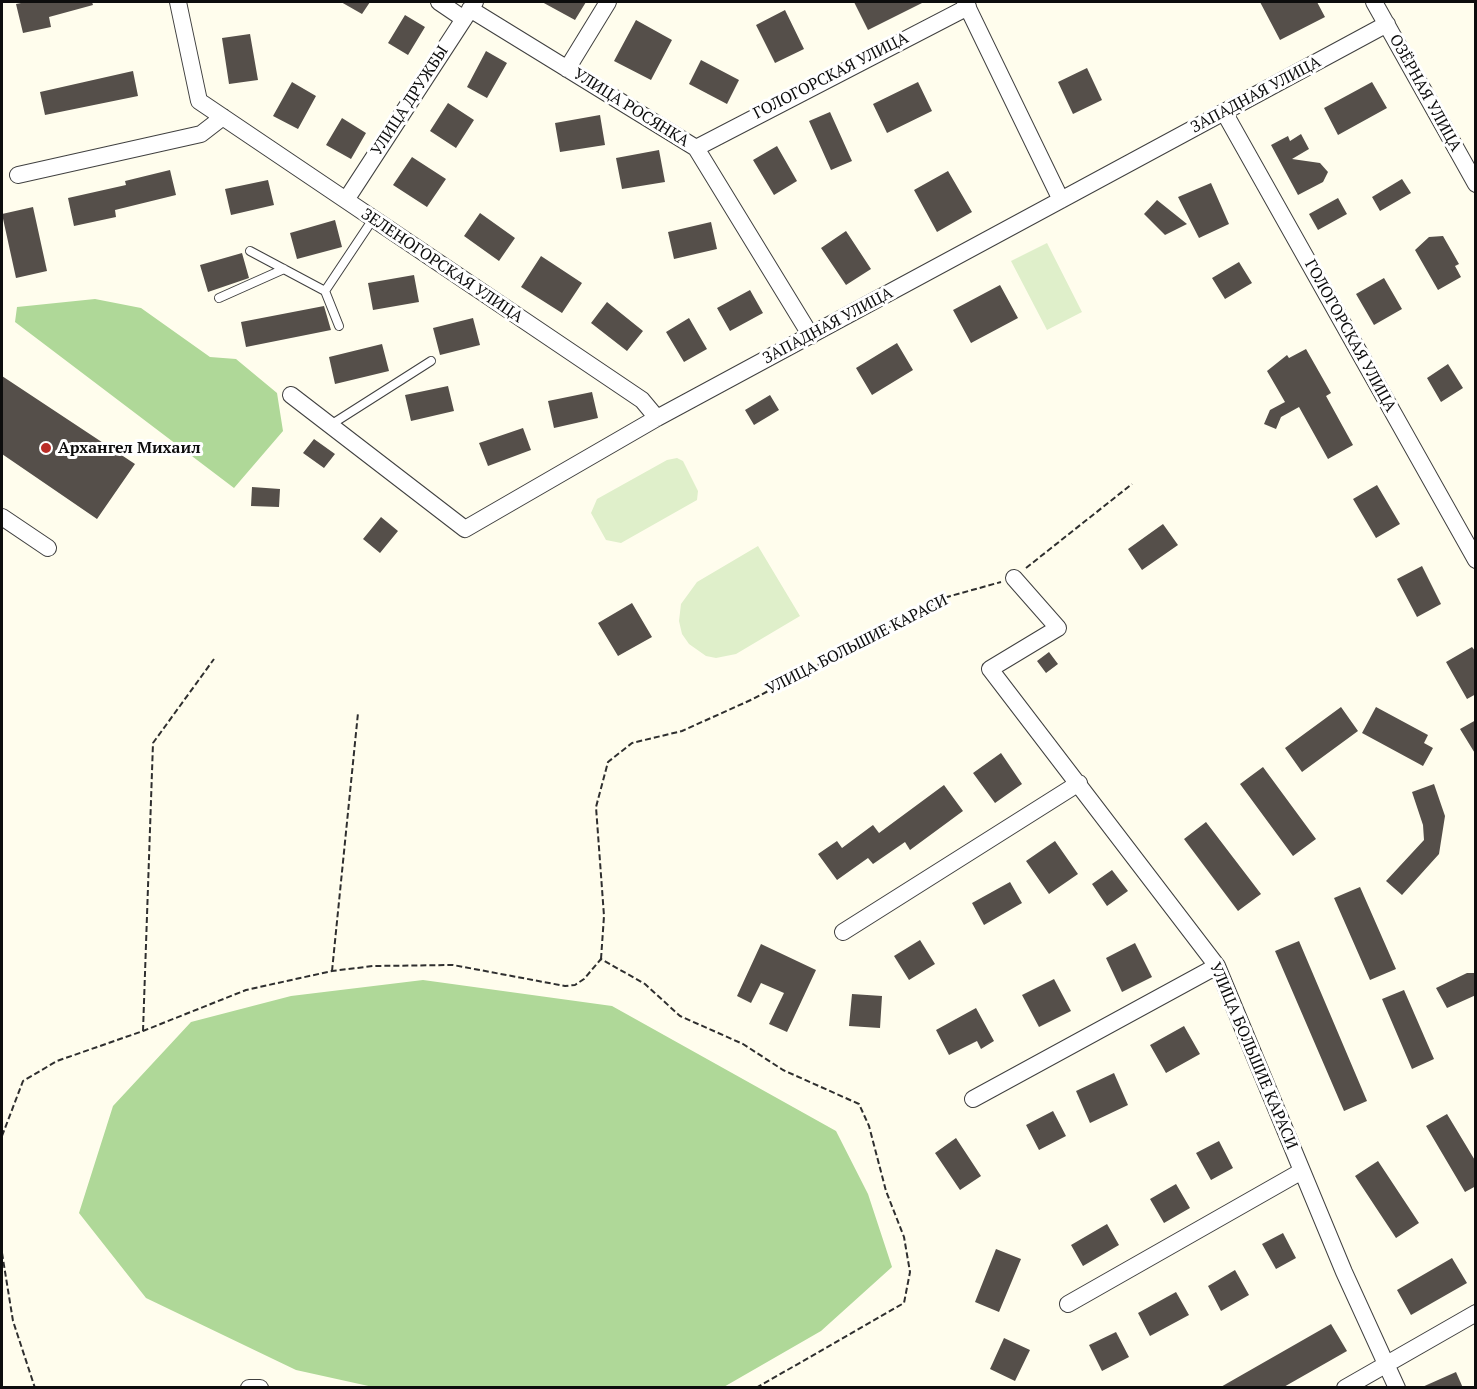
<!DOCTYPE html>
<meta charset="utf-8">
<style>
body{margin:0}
#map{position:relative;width:1477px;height:1389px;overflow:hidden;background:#fffded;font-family:"PT Serif",serif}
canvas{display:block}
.frame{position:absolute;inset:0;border:3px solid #0d0d0d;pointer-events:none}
</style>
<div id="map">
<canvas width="1477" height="1389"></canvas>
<div class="frame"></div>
</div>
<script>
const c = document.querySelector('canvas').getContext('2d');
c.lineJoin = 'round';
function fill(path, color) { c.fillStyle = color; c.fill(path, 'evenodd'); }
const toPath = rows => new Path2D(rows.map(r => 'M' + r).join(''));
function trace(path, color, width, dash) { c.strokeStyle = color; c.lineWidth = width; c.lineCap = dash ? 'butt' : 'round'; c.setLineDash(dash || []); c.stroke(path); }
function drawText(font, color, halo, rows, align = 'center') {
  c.font = font + ' "PT Serif",serif'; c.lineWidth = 6; c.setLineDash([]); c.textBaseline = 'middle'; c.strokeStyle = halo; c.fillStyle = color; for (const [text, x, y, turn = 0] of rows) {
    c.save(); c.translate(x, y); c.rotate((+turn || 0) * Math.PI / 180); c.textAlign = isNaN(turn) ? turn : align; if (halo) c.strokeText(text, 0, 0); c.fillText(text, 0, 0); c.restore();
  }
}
const forest = toPath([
 [95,299,141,308,210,357,236,359,277,393,283,431,234,488,15,322,17,307],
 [423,980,612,1006,836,1131,868,1194,892,1267,821,1331,722,1388,373,1387,296,1370,146,1298,79,1213,113,1106,191,1022,291,996]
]);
const pitch = toPath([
 [1047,243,1082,312,1047,330,1011,261],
 [677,458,683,461,698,491,697,500,621,543,606,540,591,513,597,499,667,460],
 [758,546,800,616,736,654,716,658,706,656,689,644,682,634,679,621,681,604,697,582]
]);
const building = toPath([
 [26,2,92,2,93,5,49,17,51,27,23,33,16,4],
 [341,2,370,2,362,14],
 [542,2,586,2,575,20],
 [854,2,924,2,868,30],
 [1260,2,1317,2,1325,17,1280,40],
 [785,10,804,49,775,63,756,25],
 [405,15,425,27,408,55,388,43],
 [636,20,672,40,651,80,614,61],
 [250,34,258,80,229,84,222,38],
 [486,51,507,63,487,98,467,87],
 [701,60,739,80,727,104,689,84],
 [1087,68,1102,100,1073,114,1058,82],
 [133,71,138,96,45,115,40,92],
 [292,82,316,96,298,129,273,116],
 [918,82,932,111,887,133,873,104],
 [1372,82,1387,108,1338,135,1324,108],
 [448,103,474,120,456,148,430,131],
 [830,112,852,161,831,170,809,121],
 [600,115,605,145,560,152,555,123],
 [342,118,366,133,351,159,326,145],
 [1301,134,1309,149,1292,159,1320,163,1328,172,1323,182,1298,195,1271,145,1288,136,1290,141],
 [777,146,797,181,774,195,753,160],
 [659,150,665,182,622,189,616,158],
 [412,157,446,179,427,207,393,185],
 [170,170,176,195,115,210,116,217,74,226,68,198,126,185,125,181],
 [948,171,972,212,937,232,914,190],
 [1402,179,1411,193,1380,211,1372,197],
 [268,180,274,205,231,215,225,189],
 [1211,183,1229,224,1199,238,1178,197],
 [1338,198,1347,214,1318,230,1309,214],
 [1157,200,1187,224,1165,235,1144,214],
 [33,207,47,271,16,278,2,214],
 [480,213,515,238,499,261,464,236],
 [335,220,342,247,297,259,290,233],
 [711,222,717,249,674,259,668,232],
 [846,231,871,269,846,285,821,248],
 [1443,236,1459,264,1455,266,1461,277,1438,290,1415,250,1429,237],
 [242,253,249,278,208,292,200,265],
 [541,256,582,283,562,313,521,287],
 [1239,262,1252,283,1225,299,1212,278],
 [414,275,419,302,373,310,368,283],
 [1384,278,1402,309,1374,325,1356,294],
 [1000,285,1018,318,971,343,953,310],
 [750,290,763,313,730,331,717,308],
 [607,302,643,331,627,351,591,323],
 [324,306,331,330,246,347,241,322],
 [473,318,480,345,440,355,433,328],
 [689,318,707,349,684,362,666,332],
 [897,343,913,370,872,395,856,368],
 [382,344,389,371,335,384,329,357],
 [1306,349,1331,393,1326,396,1353,445,1328,459,1299,407,1281,417,1276,429,1264,424,1270,410,1285,402,1267,371,1287,355,1289,358],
 [1448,364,1463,388,1441,402,1427,378],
 [2,376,135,464,97,519,2,454],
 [448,386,454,411,411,421,405,395],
 [592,392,598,418,554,428,548,401],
 [770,395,779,410,754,425,745,410],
 [523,428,531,450,488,466,479,443],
 [314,439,335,454,324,468,303,453],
 [1377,485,1400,524,1376,538,1353,499],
 [252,487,280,489,279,507,251,506],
 [381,517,398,531,380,553,363,539],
 [1163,524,1178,545,1142,570,1128,549],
 [1422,566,1441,604,1417,617,1397,579],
 [632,603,652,637,618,656,598,623],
 [1472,647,1476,652,1476,694,1467,699,1446,662],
 [1049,652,1058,664,1046,673,1037,661],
 [1341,707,1358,731,1302,772,1285,748],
 [1376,707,1428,735,1424,743,1433,748,1423,766,1362,733],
 [1476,720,1476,755,1460,729],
 [1001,753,1022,784,995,803,973,773],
 [1263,767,1316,839,1293,856,1240,784],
 [1434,784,1445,816,1439,854,1402,895,1386,881,1424,840,1423,825,1412,792],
 [944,785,963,811,910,850,905,842,873,864,868,858,837,880,818,854,837,841,842,848,873,825,879,833],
 [1206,822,1261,894,1238,911,1184,839],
 [1055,841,1078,874,1049,894,1026,861],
 [1112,870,1128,891,1107,906,1092,884],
 [1010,882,1022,903,984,925,972,903],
 [1360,887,1396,969,1370,980,1334,898],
 [920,940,935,964,909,980,894,956],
 [1299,941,1367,1101,1344,1111,1275,951],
 [1135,943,1152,977,1122,992,1106,958],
 [761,944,816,970,787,1032,769,1024,784,993,761,983,751,1003,737,996],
 [1467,973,1476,973,1476,995,1447,1008,1436,988],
 [1054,979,1071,1011,1039,1027,1022,995],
 [1404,990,1434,1059,1412,1069,1382,999],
 [852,994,882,996,880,1028,849,1026],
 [976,1008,994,1041,981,1049,977,1041,949,1055,936,1030],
 [1184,1026,1200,1054,1166,1073,1150,1045],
 [1114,1073,1128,1105,1090,1123,1076,1091],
 [1053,1111,1066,1136,1039,1150,1026,1125],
 [1447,1114,1476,1162,1476,1186,1465,1192,1426,1126],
 [956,1138,981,1176,960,1190,935,1153],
 [1219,1141,1233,1168,1211,1180,1196,1153],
 [1378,1161,1419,1223,1396,1238,1355,1176],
 [1176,1184,1190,1208,1164,1223,1150,1199],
 [1107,1224,1119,1245,1083,1266,1071,1245],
 [1283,1233,1296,1258,1276,1269,1262,1244],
 [996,1249,1021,1259,999,1312,975,1302],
 [1452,1258,1467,1283,1411,1315,1397,1290],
 [1235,1270,1249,1295,1221,1311,1208,1286],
 [1176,1292,1189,1315,1150,1336,1138,1313],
 [1331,1324,1347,1351,1282,1388,1219,1388],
 [1116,1332,1129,1357,1102,1371,1089,1345],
 [1004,1338,1030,1350,1015,1381,990,1369],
 [1456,1372,1463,1388,1420,1388]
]);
const path = toPath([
 [1026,568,1132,484],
 [601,959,604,916,596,807,608,762,632,743,682,731,753,699,947,597,1001,582],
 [332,971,358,713],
 [143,1031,153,743,214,659],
 [2,1136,23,1081,57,1061,143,1031,246,990,332,971,373,966,453,965,565,986,575,985,584,979,601,959,645,984,680,1016,743,1044,783,1070,859,1104,869,1126,886,1191,904,1237,910,1272,904,1303,756,1388],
 [2,1253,13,1321,35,1388]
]);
const service = toPath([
 [250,251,325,291],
 [219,298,284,269],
 [339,326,325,291,373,219],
 [332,424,431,361]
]);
const minor = toPath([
 [178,2,199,101,642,400,657,418],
 [439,2,464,19],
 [965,2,1061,200],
 [1374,2,1476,184],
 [470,9,696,148,811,336],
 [567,69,608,2],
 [1224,112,1476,560],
 [696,148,968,7],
 [18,175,201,134,223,117],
 [346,200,475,2],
 [291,395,465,529,657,418,1387,24],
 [2,517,48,548],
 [1014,578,1058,628,990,669,1217,966,1344,1272,1397,1388],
 [843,932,1079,783],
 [973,1099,1217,966],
 [1068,1304,1302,1171],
 [249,1388,260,1388],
 [1345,1388,1476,1313]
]);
const markers = [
 [46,448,6,"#ba2e28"]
];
const streetNames = [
 ["ГОЛОГОРСКАЯ УЛИЦА",831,76,-27],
 ["ОЗЁРНАЯ УЛИЦА",1425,93,61],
 ["ЗАПАДНАЯ УЛИЦА",1256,95,-28],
 ["УЛИЦА ДРУЖБЫ",410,101,-57],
 ["УЛИЦА РОСЯНКА",631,108,32],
 ["ЗЕЛЕНОГОРСКАЯ УЛИЦА",442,266,34],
 ["ЗАПАДНАЯ УЛИЦА",828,326,-28],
 ["ГОЛОГОРСКАЯ УЛИЦА",1350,336,61],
 ["УЛИЦА БОЛЬШИЕ КАРАСИ",857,645,-27],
 ["УЛИЦА БОЛЬШИЕ КАРАСИ",1253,1056,67]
];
const poiNames = [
 ["Архангел Михаил",58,448]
];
fill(forest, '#afd898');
fill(pitch, '#dfefca');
fill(building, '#554f4a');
trace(service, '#404040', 10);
trace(minor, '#404040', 18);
trace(path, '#2f2f2f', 2, [6, 3]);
trace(service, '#fff', 8);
trace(minor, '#fff', 16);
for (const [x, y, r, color] of markers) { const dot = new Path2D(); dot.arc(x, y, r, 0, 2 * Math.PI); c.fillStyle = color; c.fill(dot); trace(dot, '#fff', 2); }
drawText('16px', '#0d0d0d', '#fff', streetNames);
drawText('bold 16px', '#0d0d0d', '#fff', poiNames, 'left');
</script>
